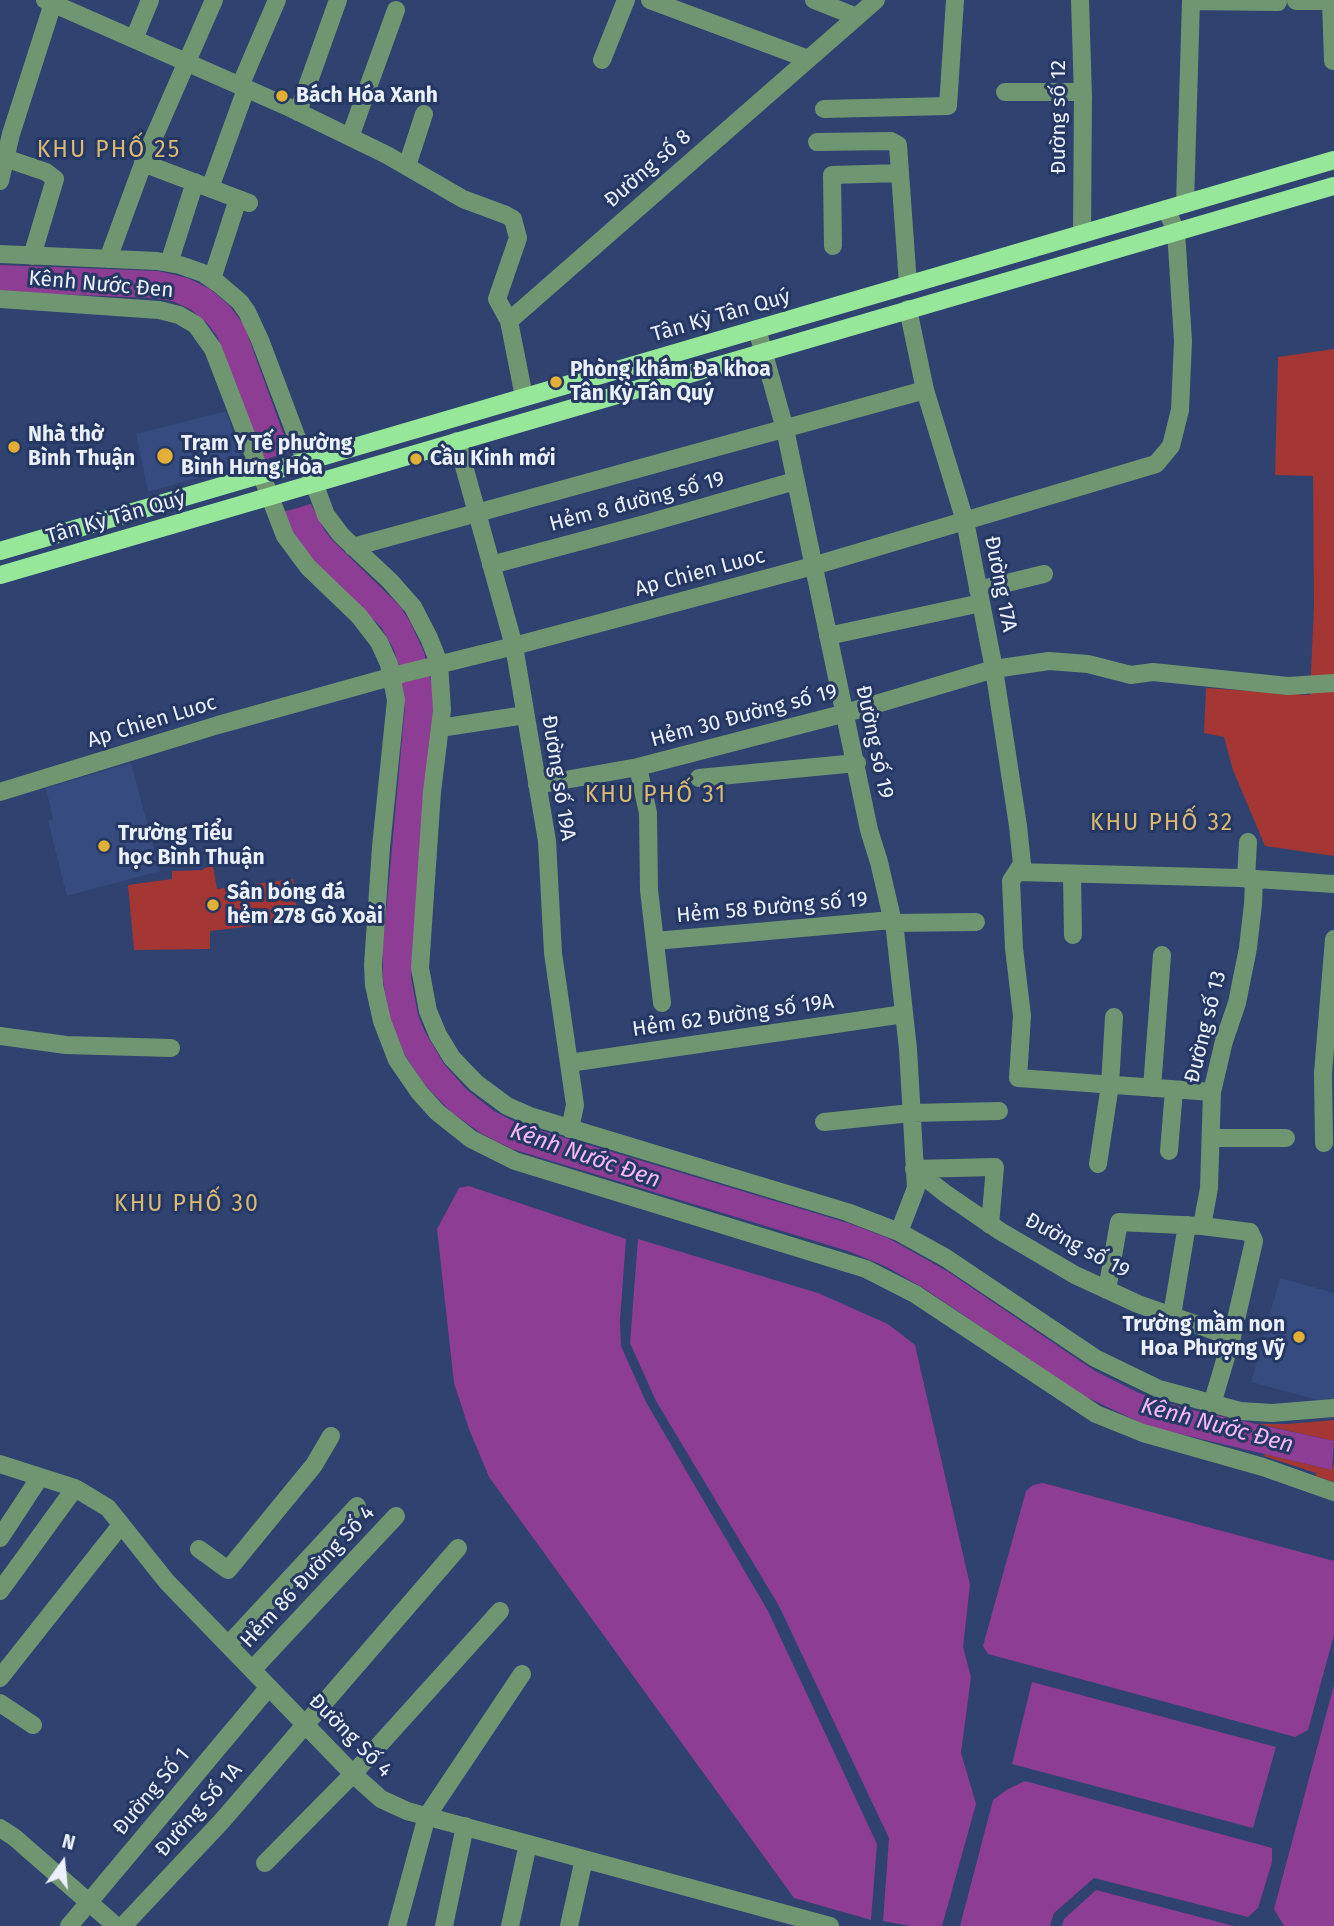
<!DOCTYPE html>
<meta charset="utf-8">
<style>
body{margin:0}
#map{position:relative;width:1334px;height:1926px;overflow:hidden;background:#2f4270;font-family:"Fira Sans",sans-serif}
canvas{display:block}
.north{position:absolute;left:28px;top:1828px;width:70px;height:70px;-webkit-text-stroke:5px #253864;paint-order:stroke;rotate:15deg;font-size:19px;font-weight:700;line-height:28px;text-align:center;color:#ebf0fb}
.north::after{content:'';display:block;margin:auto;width:24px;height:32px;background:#ebf0fb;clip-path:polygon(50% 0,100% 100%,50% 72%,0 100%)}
</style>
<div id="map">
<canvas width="1334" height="1926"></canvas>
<div class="north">N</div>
</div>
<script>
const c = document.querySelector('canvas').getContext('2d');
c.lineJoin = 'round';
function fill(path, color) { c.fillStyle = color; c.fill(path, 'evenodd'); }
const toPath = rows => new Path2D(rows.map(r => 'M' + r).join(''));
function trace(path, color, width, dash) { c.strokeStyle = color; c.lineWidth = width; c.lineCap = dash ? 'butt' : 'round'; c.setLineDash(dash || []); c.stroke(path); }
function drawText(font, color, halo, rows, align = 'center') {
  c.font = font + ' "Fira Sans",sans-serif'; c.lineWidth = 6; c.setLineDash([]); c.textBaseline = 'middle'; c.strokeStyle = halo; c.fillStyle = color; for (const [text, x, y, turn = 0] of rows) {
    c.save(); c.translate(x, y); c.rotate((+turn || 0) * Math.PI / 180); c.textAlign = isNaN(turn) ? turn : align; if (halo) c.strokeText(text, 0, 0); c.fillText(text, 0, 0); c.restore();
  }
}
const built = toPath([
 [226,411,243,465,148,492,136,434],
 [131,763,160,871,67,896,48,821,53,819,46,788],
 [1280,1278,1334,1293,1334,1399,1318,1400,1251,1382]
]);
const green = toPath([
 [1334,349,1334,856,1265,846,1233,770,1224,737,1204,733,1206,688,1310,695,1314,606,1313,476,1275,475,1278,357],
 [213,866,217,889,293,879,298,921,210,931,210,949,134,950,128,885,172,879,172,871,203,870,204,868],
 [1334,1420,1334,1441,1258,1424,1287,1424],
 [1265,1454,1332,1470,1334,1463,1334,1482,1316,1476,1316,1473,1264,1456]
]);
const water = toPath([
 [0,265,158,271,188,278,210,289,229,305,244,325,290,452,263,460,217,336,206,322,190,309,172,301,154,298,0,292],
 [311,504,325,531,333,541,400,606,410,622,424,652,432,684,433,709,424,791,411,977,418,1015,425,1032,444,1064,466,1089,494,1111,519,1124,848,1223,888,1238,947,1271,1095,1371,1139,1393,1183,1408,1334,1441,1332,1470,1159,1429,1139,1422,1082,1395,925,1289,887,1267,848,1251,512,1149,482,1134,451,1112,425,1085,405,1055,390,1020,383,981,383,946,405,706,400,670,394,650,381,627,316,563,294,535,283,512],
 [469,1186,626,1239,620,1320,621,1346,646,1402,768,1611,877,1844,871,1920,794,1898,489,1477,469,1429,454,1383,437,1229,459,1188],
 [638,1239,818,1293,888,1324,915,1345,970,1585,963,1647,971,1677,961,1753,976,1804,942,1926,910,1926,883,1921,889,1838,779,1606,656,1401,630,1343],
 [1043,1483,1334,1561,1334,1635,1308,1730,1295,1737,988,1654,983,1646,1026,1491,1033,1485],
 [1032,1682,1276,1747,1253,1828,1012,1764],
 [1334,1685,1334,1926,1284,1926,1274,1909],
 [1025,1781,1272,1848,1272,1862,1258,1908,1248,1917,1094,1878,1054,1913,1050,1926,960,1926,993,1800,1008,1789],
 [1096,1890,1234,1926,1062,1926,1064,1919]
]);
const minor = toPath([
 [45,0,286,106,387,155,463,199,506,215,513,219,518,238,497,299,509,321],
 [650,0,808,59],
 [814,0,857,17],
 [1080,0,1083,96,1082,234],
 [1191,1,1278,2],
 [1296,1,1334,1],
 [1331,1,1333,61],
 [134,39,150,0],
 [602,60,626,0],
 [240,86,277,0],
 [1005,92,1083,92],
 [824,109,948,106,955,0],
 [298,112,338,0],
 [350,137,396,10],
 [817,142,891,141,898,145,908,284],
 [5,158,46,172,55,179,32,256],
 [143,163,249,203],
 [407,166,424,114],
 [0,181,11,134,54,0],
 [210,188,246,89],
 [1185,204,1191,0],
 [833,246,832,175,900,173],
 [0,254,157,261,180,265,203,273,219,284,240,302,247,312,260,340,326,515,341,535,390,581,413,607,429,638,439,663,442,710,432,792,420,968,428,1011,438,1035,452,1058,476,1083,507,1106,530,1116,847,1212,899,1232,946,1258,1095,1358,1159,1389,1240,1411,1272,1413,1334,1408],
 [108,259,147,153,214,0],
 [169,263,195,182],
 [212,279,238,199],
 [0,299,159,310,179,315,196,325,213,349,285,536,308,567,359,616,379,642,389,664,396,700,381,847,373,965,374,985,382,1021,397,1060,419,1092,437,1112,471,1139,515,1161,866,1269,915,1294,1096,1414,1143,1433,1263,1467,1334,1492],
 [908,309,925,390,965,521,994,669,1018,826,1022,864,1011,881,1014,948,1022,1016,1018,1078,1212,1092],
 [757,329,785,429,869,830,879,862,895,931,908,1049,916,1188,899,1232],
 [524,397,509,321,876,0],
 [457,441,514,646,547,841,553,953,575,1105,570,1129],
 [353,547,925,390],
 [491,565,645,524,795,481],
 [978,590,1044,574],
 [828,636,981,603],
 [440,728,525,715],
 [638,767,648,813,649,890,662,1003],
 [699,778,857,763],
 [537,785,638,767,846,713,994,669,1049,661,1088,664,1131,675,1153,672,1288,686,1334,683],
 [0,792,218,725,401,674,514,646,813,566,1156,464,1171,446,1180,410,1183,341,1176,231,1166,209],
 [1017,872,1240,878,1334,884],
 [1072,874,1073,935],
 [1246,879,1248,842],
 [893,923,976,922],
 [655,941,892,920],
 [0,1036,66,1045,171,1048],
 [569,1063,904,1014],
 [1152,1088,1162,955],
 [824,1122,911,1113,999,1111],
 [1211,1138,1286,1138],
 [1324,1143,1323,1073,1334,939],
 [1169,1151,1174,1090],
 [1098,1164,1110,1085,1114,1017],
 [914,1169,946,1194,1000,1231,1075,1275,1138,1304,1232,1337],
 [914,1169,995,1167,990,1225],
 [1202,1226,1209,1188,1212,1092,1224,1041,1237,1003,1248,948,1253,904,1254,880],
 [1107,1290,1119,1222,1202,1226,1250,1232,1254,1241,1232,1337,1212,1404],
 [1172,1315,1187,1225],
 [0,1464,75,1488,108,1508,167,1582,353,1774,381,1799,407,1811,830,1926],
 [0,1538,40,1477],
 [199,1549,228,1570,314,1465,331,1436],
 [0,1591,75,1488],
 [228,1645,357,1506],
 [253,1669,396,1516],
 [0,1678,121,1525],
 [0,1703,33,1725],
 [0,1828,14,1837,116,1926],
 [265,1863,353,1774,500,1611],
 [69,1926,269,1687],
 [123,1926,221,1822,458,1548],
 [397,1926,427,1816,522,1674],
 [444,1926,465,1826],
 [510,1926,528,1844],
 [569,1926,584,1859]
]);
const major = toPath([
 [0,551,1334,160],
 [0,575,1334,186]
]);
const markers = [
 [282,96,7,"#e1af34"],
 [556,382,7,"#e1af34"],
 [14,447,7,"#e1af34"],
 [165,456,9,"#e1af34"],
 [416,459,7,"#e1af34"],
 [104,846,7,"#e1af34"],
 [213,905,7,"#e1af34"],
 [1299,1337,7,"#e1af34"]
];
const poiNames = [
 ["Bách Hóa Xanh",296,96],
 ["Phòng khám Đa khoa",570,370],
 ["Tân Kỳ Tân Quý",570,394],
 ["Nhà thờ",28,435],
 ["Bình Thuận",28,459],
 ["Trạm Y Tế phường",181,444],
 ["Bình Hưng Hòa",181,468],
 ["Cầu Kinh mới",430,459],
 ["Trường Tiểu",118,834],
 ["học Bình Thuận",118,858],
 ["Sân bóng đá",227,893],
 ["hẻm 278 Gò Xoài",227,917],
 ["Trường mầm non",1285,1325,"right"],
 ["Hoa Phượng Vỹ",1285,1349,"right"]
];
const streetNames = [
 ["Đường số 12",1059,117,-90],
 ["Đường số 8",648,169,-41],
 ["Kênh Nước Đen",101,285,5],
 ["Tân Kỳ Tân Quý",721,316,-16],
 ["Hẻm 8 đường số 19",637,502,-15],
 ["Tân Kỳ Tân Quý",116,518,-16],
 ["Ap Chien Luoc",700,573,-15],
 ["Đường 17A",1000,584,79],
 ["Hẻm 30 Đường số 19",744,716,-15],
 ["Ap Chien Luoc",152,722,-17],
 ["Đường số 19",874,742,78],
 ["Đường số 19A",558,778,81],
 ["Hẻm 58 Đường số 19",772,908,-5],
 ["Hẻm 62 Đường số 19A",733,1016,-8],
 ["Đường số 13",1206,1027,-76],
 ["Đường số 19",1077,1246,28],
 ["Hẻm 86 Đường Số 4",308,1577,-47],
 ["Đường Số 4",350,1736,45],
 ["Đường Số 1",152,1792,-50],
 ["Đường Số 1A",199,1810,-48]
];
const neighbourhoodNames = [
 ["KHU PHỐ 25",109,151],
 ["KHU PHỐ 31",656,796],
 ["KHU PHỐ 32",1162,824],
 ["KHU PHỐ 30",187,1205]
];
const waterNames = [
 ["Kênh Nước Đen",585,1156,19],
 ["Kênh Nước Đen",1217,1426,15]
];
fill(built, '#364b80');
fill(green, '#a43734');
fill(water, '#8d3d93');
trace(minor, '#709671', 18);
trace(major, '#97e79a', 18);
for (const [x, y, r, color] of markers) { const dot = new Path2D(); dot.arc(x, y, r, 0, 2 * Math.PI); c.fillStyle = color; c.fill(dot); trace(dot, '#253864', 2.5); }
drawText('bold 21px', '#ebf0fb', '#253864', poiNames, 'left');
drawText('21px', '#ebf0fb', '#253864', streetNames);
c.letterSpacing = '2px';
drawText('23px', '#dcba71', '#253864', neighbourhoodNames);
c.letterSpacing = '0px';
drawText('italic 23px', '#f7b9fa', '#253864', waterNames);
</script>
